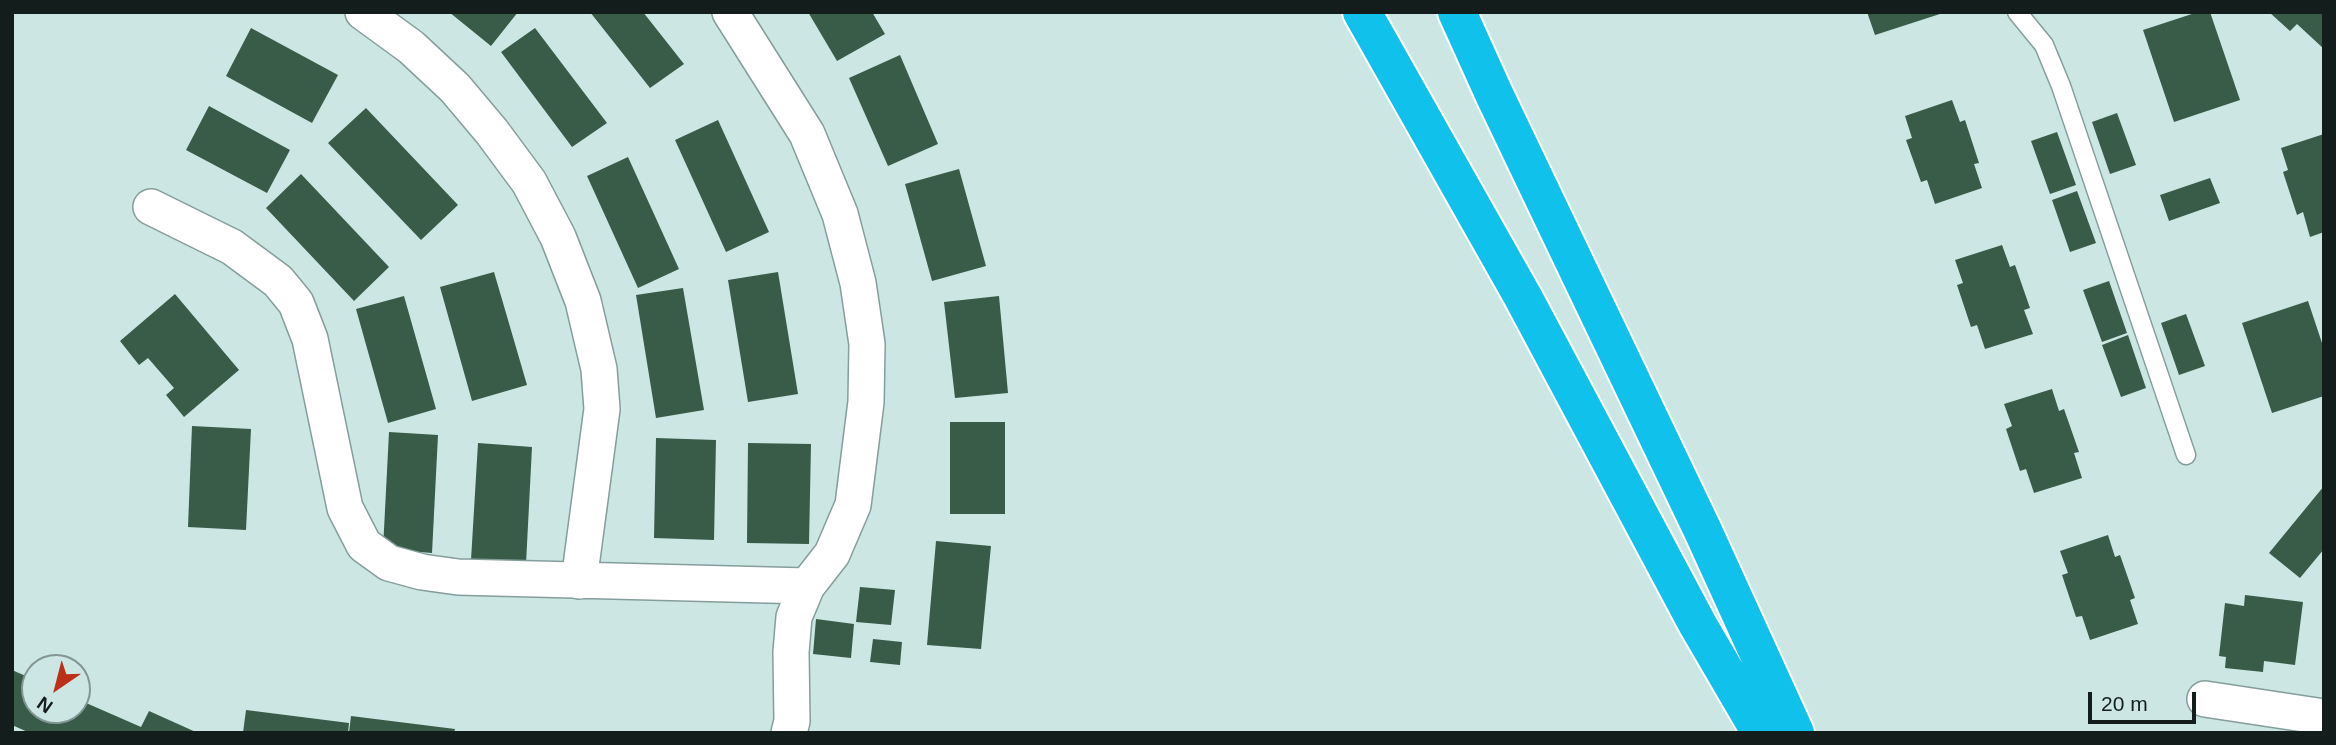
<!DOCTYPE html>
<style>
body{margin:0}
#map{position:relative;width:2336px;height:745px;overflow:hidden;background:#cce6e4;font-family:Arial,sans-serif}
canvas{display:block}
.frame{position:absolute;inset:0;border:14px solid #131d1c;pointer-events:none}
.north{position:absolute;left:21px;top:654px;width:70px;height:70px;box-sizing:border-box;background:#cce6e4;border:2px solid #829694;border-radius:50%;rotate:215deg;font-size:19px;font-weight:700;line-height:28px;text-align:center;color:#131d1c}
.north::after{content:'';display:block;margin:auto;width:24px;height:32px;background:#bb3017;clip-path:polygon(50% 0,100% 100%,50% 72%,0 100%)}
.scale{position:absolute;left:2088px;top:692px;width:108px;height:32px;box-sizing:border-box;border:4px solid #131d1c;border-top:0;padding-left:9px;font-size:21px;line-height:24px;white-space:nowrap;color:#131d1c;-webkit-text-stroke:5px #cce6e4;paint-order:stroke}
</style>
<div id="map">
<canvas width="2336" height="745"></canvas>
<div class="frame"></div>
<div class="north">N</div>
<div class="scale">20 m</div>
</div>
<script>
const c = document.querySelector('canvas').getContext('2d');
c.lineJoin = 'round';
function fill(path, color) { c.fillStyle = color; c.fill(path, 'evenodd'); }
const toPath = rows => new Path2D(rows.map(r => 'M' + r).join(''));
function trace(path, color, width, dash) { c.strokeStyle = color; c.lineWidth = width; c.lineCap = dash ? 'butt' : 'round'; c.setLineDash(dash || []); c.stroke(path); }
const building = toPath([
 [449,12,518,12,491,46],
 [590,12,643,12,684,64,650,88],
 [808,12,872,12,885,34,837,61],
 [1867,12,1943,12,1943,13,1875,35],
 [2198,12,2210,12,2240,100,2174,122,2143,30],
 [2269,12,2324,12,2324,49,2297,24,2290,31],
 [251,28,338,75,312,123,226,76],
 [535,28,607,123,572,147,501,52],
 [900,55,938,144,888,166,849,78],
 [1952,100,1960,122,1965,120,1979,163,1974,164,1982,188,1935,204,1927,180,1921,182,1906,140,1912,138,1905,116],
 [209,106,290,150,267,193,186,150],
 [366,108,458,205,421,240,328,143],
 [2117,113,2136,165,2110,174,2092,122],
 [718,120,769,232,726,252,675,140],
 [2057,132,2076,185,2050,194,2031,141],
 [2324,134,2324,232,2310,237,2303,212,2297,215,2283,172,2288,170,2281,148],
 [628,157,679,269,638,288,587,176],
 [959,169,986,266,932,281,905,184],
 [301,174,389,267,354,301,266,208],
 [2210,178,2220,203,2169,221,2160,195],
 [2077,191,2096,243,2070,252,2052,200],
 [2002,245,2010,267,2015,265,2030,308,2024,310,2033,334,1985,349,1977,325,1971,327,1957,285,1963,283,1955,260],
 [494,272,527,385,472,401,440,287],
 [778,272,798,394,748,402,728,280],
 [2109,281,2127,333,2102,342,2083,290],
 [683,288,704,410,656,418,636,295],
 [175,294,239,370,184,417,166,395,174,388,148,358,139,365,120,341],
 [404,296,436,409,388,423,356,309],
 [999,296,1008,393,955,398,944,302],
 [2308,301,2324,349,2324,396,2272,413,2242,323],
 [2186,314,2205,366,2179,375,2161,323],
 [2128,335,2146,388,2121,397,2102,345],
 [2052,389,2059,411,2064,409,2079,452,2074,453,2082,478,2034,493,2026,469,2020,471,2006,429,2012,426,2004,404],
 [950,422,1005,422,1005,514,950,514],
 [192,426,251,429,246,530,188,527],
 [389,432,438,435,432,553,383,549],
 [656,438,716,440,714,540,654,538],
 [478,443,532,447,526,564,471,560],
 [748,443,811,444,809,544,747,543],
 [2324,486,2324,549,2300,578,2269,553],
 [2108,535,2115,557,2120,555,2135,598,2130,600,2138,624,2090,640,2082,616,2076,617,2062,575,2068,573,2060,551],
 [936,541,991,546,981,649,927,645],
 [860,587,895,590,891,625,856,622],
 [2245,595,2303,602,2295,665,2264,661,2263,672,2225,668,2226,657,2219,656,2225,603,2244,606],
 [816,619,854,624,851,658,813,654],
 [873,639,902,642,900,665,870,662],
 [12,670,35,680,35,710,77,710,77,699,141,727,149,711,198,733,30,733,12,725],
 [246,710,349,723,348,733,243,733],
 [351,716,455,729,454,733,349,733]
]);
const lane = toPath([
 [2017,12,2044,45,2061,86,2186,455]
]);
const street = toPath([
 [363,12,411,47,455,88,492,132,529,182,558,237,583,301,599,369,602,409,579,581],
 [730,12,807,134,840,214,858,283,867,344,866,402,853,505,832,554,807,586,794,617,791,652,792,721,789,733],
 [151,207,232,247,278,281,296,303,310,339,345,508,364,545,389,563,422,572,458,577,807,586],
 [2205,699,2324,717]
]);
const highway = toPath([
 [1362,12,1523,297,1698,625,1761,733],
 [1457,12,1494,94,1703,531,1795,733]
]);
fill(building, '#385c47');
trace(lane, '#859e9c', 21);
trace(street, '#859e9c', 38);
trace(highway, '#fff', 42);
trace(lane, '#fff', 18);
trace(street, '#fff', 35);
trace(highway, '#10c1eb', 38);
</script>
